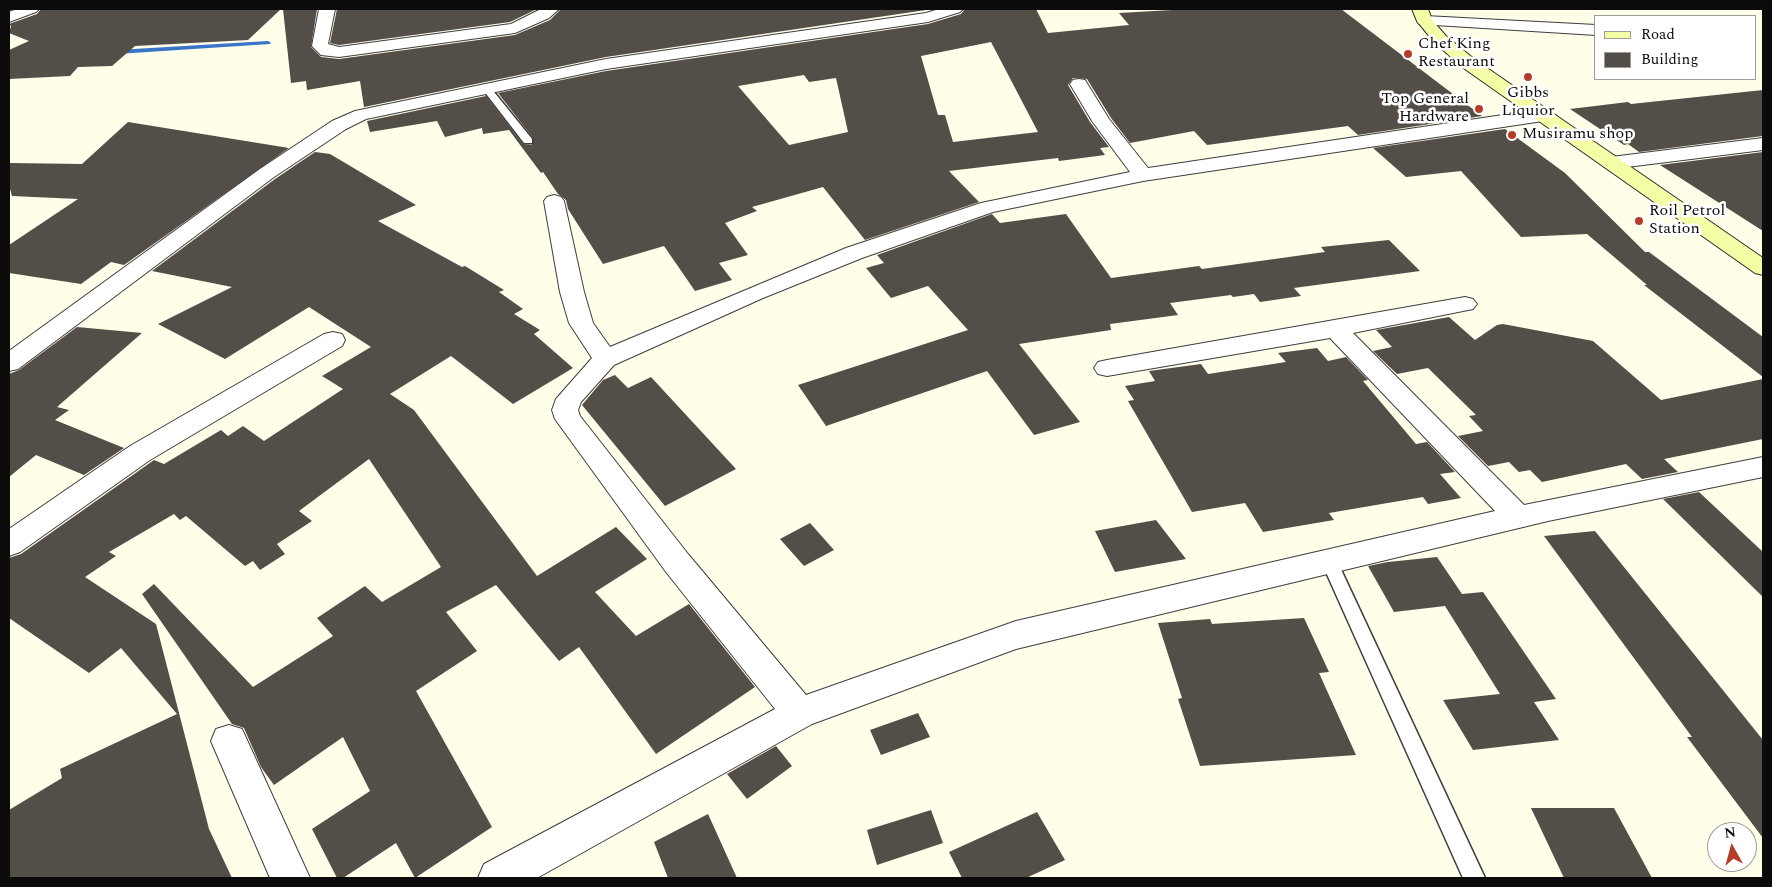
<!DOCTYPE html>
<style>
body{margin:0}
#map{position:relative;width:1772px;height:887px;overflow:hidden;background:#fefee9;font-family:Spectral,serif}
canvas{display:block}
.frame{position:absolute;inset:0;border:10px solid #0b0b0b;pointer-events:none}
.legend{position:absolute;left:1594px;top:15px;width:162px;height:65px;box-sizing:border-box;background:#fff;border:1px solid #9d9d9d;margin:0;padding:6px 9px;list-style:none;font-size:15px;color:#0b0b0b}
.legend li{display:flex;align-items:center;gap:10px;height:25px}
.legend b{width:25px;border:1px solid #9d9d9d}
.north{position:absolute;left:1707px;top:822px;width:50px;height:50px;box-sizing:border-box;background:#fff;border:1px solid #9d9d9d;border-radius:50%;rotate:353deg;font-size:14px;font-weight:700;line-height:20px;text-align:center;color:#0b0b0b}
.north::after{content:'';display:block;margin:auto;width:18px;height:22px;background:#b53d28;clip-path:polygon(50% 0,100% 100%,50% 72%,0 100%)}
</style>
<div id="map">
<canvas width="1772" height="887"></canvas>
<div class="frame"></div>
<ul class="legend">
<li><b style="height:6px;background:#f5fca6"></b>Road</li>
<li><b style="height:14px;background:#534e47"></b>Building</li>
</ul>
<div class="north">N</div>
</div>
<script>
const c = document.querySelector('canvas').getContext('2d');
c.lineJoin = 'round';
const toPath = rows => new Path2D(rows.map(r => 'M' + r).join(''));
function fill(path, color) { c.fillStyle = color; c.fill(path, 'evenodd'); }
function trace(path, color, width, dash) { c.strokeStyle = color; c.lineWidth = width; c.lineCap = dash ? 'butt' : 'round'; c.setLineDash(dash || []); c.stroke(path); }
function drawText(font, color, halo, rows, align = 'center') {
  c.font = font + ' Spectral,serif'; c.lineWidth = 5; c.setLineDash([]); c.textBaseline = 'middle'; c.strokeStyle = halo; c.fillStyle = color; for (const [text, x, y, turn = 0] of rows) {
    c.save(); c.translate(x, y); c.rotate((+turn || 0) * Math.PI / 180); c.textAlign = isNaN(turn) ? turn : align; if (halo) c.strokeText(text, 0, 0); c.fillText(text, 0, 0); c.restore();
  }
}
const stream = toPath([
 [268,41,271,43,270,44,117,54,114,52,117,50,268,41]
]);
const building = toPath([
 [41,9,281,9,248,40,135,46,112,66,78,67,70,76,9,79,9,50,29,41,9,33,11,26,9,24,37,14],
 [283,9,317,9,311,47,321,57,339,59,515,35,550,20,561,9,933,9,606,57,364,107,360,81,307,90,306,81,291,83],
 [337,9,537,9,510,22,339,45,330,43],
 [965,9,1036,9,1048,33,1129,25,1119,13,1190,9,1341,9,1482,116,1358,135,1348,126,1207,145,1194,131,1130,143,1111,118,1087,79,1073,78,1068,85,1090,122,1109,147,1100,148,1105,155,1059,161,1058,158,949,171,979,202,865,240,823,187,752,207,757,211,725,223,748,255,719,263,732,280,695,291,664,246,603,264,568,209,566,200,558,194,543,172,541,173,509,130,483,134,482,128,445,137,437,121,370,132,367,121,486,96,523,144,532,145,533,138,498,93,606,71,928,24,961,14],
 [991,42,1038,132,953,142,945,115,938,115,921,56],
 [804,75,809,82,836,78,848,132,789,145,738,86],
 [1763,90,1763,136,1639,152,1628,144,1624,145,1570,109,1628,102,1631,104],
 [128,122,289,148,124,265,111,262,81,284,9,273,9,245,78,199,12,196,9,185,9,163,82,164],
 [1505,129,1565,173,1645,252,1649,252,1763,337,1763,377,1644,285,1647,285,1587,234,1521,237,1461,171,1406,177,1373,148],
 [315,152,330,154,416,205,378,221,462,267,465,266,504,290,499,292,523,309,514,314,540,330,534,334,573,368,513,404,451,356,390,394,414,410,537,576,616,527,647,559,595,592,636,636,689,604,755,687,656,754,579,647,559,661,496,585,446,612,477,651,416,691,492,827,415,878,396,843,343,878,337,878,312,829,370,791,343,737,274,785,261,767,244,728,232,724,142,594,154,584,253,687,333,636,317,618,365,586,382,602,441,567,369,459,299,511,312,521,277,544,285,554,260,570,253,561,245,566,186,516,180,520,174,514,109,552,116,556,85,577,156,624,209,829,232,878,9,878,9,810,62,778,60,769,177,714,121,648,89,673,9,618,9,558,21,554,154,460,164,464,221,430,228,436,243,426,264,441,343,389,322,376,371,347,309,307,225,359,158,324,232,287,152,271,275,179],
 [1763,152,1763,231,1660,165],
 [992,214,1000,223,1066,214,1111,278,1199,266,1202,269,1325,252,1321,247,1389,240,1420,271,1294,288,1301,296,1260,302,1254,294,1233,297,1231,295,1170,303,1178,315,1110,324,1111,330,1019,344,1080,422,1034,435,987,371,826,426,798,385,968,330,928,286,891,298,866,268,884,263,877,255],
 [1449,317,1475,340,1497,325,1503,324,1593,341,1661,400,1763,379,1763,439,1664,459,1678,472,1642,479,1626,464,1542,482,1530,470,1519,472,1509,462,1488,466,1458,436,1483,431,1469,416,1476,415,1428,368,1397,374,1373,351,1392,347,1376,330],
 [77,327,142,333,57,407,69,410,55,420,124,448,84,475,36,455,9,477,9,374,19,370],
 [1317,348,1328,361,1346,357,1368,380,1363,381,1416,444,1427,442,1455,472,1440,474,1461,498,1428,504,1423,497,1329,513,1334,520,1263,532,1245,503,1192,512,1128,401,1134,400,1125,386,1155,381,1149,371,1201,364,1208,374,1286,362,1278,353],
 [615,375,628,388,651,377,736,469,665,506,582,405,603,380],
 [1699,492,1763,552,1763,597,1663,499],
 [1156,520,1186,559,1115,572,1095,531],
 [810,523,834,550,804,566,780,539],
 [1595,531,1763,740,1763,838,1687,737,1692,737,1544,536],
 [1437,557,1462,594,1483,592,1556,699,1534,702,1559,740,1473,750,1443,700,1500,694,1445,606,1394,612,1368,566,1388,562],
 [1304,618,1329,672,1319,673,1356,755,1200,766,1178,699,1182,698,1158,623,1210,619,1212,624],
 [918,713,930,737,881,755,870,730],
 [776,746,792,766,747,799,727,774],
 [1531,808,1614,808,1652,878,1564,878],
 [931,810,943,843,877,865,867,830],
 [1037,812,1065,860,1026,878,962,878,949,852],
 [708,814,737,878,668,878,654,842]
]);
const service = toPath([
 [484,87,490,87,532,139,532,143,524,143,484,91,484,87],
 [1329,554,1335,556,1337,561,1485,878,1463,878,1321,561,1323,556,1329,554]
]);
const minor = toPath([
 [17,9,39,9,36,12,9,22,9,12,17,9],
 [319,9,335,9,328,44,339,47,511,24,541,9,559,9,549,18,515,33,339,57,321,55,312,46,319,9],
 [939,9,963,9,960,12,928,22,606,69,366,119,346,129,274,177,18,369,9,371,9,351,260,169,332,121,355,111,606,59,926,13,939,9],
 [1425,16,1596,25,1596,35,1419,24,1417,21,1419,18,1425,16],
 [1079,79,1085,80,1109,119,1148,168,1543,109,1549,111,1552,115,1549,119,1543,121,1143,181,993,212,862,258,763,298,614,365,581,402,578,410,580,416,688,554,806,695,1016,621,1495,511,1330,338,1107,376,1098,374,1094,368,1098,362,1107,360,1465,297,1473,299,1477,304,1473,309,1353,333,1524,505,1763,457,1763,477,1548,521,1016,649,812,724,537,878,478,878,484,864,775,709,666,572,555,419,552,410,556,399,592,358,569,323,560,292,544,201,547,197,554,195,561,197,564,201,584,292,593,323,610,347,846,248,981,203,1130,172,1092,121,1070,84,1073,80,1079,79],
 [1763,138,1763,150,1611,169,1604,167,1601,163,1604,159,1611,157,1763,138],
 [333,332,342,334,345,340,342,346,150,460,20,552,9,556,9,529,130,446,324,334,333,332],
 [229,725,242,729,310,878,270,878,211,741,216,729,229,725]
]);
const secondary = toPath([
 [1412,9,1428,9,1432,20,1446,36,1474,59,1763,258,1763,275,1755,273,1462,67,1434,42,1417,21,1412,9]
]);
const markers = [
 [1408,54,5,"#b53d28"],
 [1528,77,5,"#b53d28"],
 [1479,109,5,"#b53d28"],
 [1512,135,5,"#b53d28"],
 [1639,221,5,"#b53d28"]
];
const farPoinames = [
 ["Chef King",1418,45],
 ["Restaurant",1418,63],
 ["Gibbs",1528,94,"center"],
 ["Liquior",1528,112,"center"],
 ["Top General",1469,100,"right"],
 ["Hardware",1469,118,"right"],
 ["Musiramu shop",1522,135],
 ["Roil Petrol",1649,212],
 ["Station",1649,230]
];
fill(stream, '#3974c8');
fill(building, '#534e47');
trace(service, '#3e3e3e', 3);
trace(minor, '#3e3e3e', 2);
trace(secondary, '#2d2d2d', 2);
fill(service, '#fff');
fill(minor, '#fff');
fill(secondary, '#f5fca6');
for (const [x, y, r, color] of markers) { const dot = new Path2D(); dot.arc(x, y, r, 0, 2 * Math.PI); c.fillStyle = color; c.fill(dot); trace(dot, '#fff', 2); }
drawText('16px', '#0b0b0b', '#fff', farPoinames, 'left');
</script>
